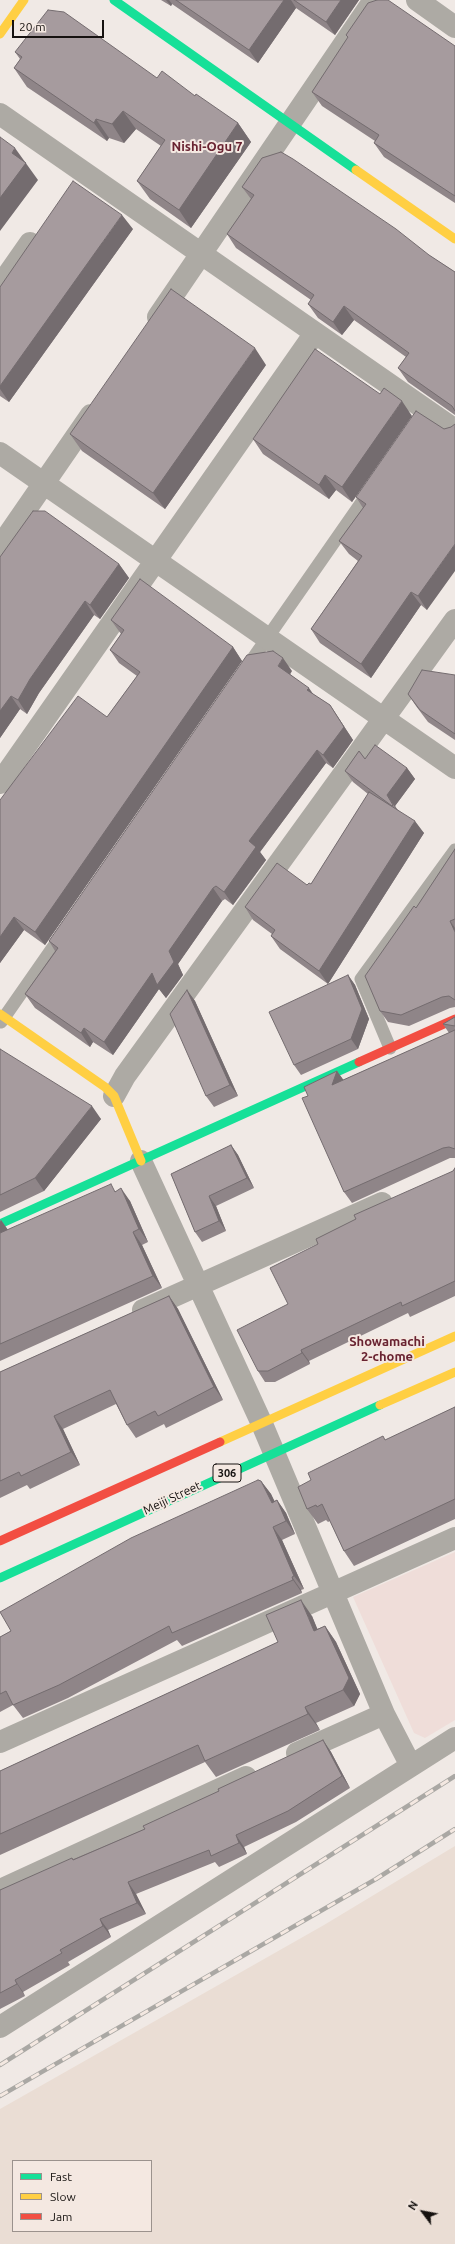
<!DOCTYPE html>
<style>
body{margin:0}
#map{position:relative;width:455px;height:2244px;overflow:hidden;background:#f0e9e5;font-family:Ubuntu,sans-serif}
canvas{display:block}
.legend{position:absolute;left:12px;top:2160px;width:140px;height:72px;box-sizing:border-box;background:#f4e8e1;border:1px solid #9b928d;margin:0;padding:5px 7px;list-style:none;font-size:12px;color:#161210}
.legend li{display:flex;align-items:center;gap:8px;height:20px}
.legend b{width:20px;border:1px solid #9b928d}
.north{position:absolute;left:403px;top:2192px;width:40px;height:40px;-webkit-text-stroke:3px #f4e8e1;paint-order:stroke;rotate:302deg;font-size:11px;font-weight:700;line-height:16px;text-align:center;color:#161210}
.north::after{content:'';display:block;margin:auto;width:14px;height:18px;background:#161210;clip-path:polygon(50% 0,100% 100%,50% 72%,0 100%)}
.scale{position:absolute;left:12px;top:20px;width:92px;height:18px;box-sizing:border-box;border:2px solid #161210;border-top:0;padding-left:5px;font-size:12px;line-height:14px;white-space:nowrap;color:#161210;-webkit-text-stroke:3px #f4e8e1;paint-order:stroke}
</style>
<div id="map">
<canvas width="455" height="2244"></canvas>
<ul class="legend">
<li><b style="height:5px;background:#16e098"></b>Fast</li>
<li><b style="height:5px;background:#ffcf43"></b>Slow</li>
<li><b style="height:5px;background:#f24e42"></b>Jam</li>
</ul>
<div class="north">N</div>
<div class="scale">20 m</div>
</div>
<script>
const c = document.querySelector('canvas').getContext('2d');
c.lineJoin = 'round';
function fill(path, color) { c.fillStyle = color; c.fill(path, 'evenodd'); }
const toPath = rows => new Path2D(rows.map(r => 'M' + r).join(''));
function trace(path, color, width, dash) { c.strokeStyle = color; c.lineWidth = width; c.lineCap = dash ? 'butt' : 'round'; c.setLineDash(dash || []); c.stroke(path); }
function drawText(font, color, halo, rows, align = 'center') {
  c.font = font + ' Ubuntu,sans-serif'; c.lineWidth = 4; c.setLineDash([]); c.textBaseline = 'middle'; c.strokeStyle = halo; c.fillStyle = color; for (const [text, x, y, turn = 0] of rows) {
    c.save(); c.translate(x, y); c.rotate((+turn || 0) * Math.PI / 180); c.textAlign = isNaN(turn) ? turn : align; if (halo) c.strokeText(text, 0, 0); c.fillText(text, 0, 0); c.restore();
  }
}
const commercial = toPath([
 [455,1552,455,1720,425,1738,414,1733,353,1597]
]);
const built = toPath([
 [455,1846,455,2244,0,2244,0,2109,324,1925],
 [13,2161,151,2161,151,2231,13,2231]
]);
const lane = toPath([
 [247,667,371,489],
 [1,1022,63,933],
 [390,1048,361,979,455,850]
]);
const street = toPath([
 [417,0,455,27],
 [0,114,455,430],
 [0,286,30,243],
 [158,317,374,0],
 [0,453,455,768],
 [0,547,91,415],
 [0,783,315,333],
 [114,1096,125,1076,455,620],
 [143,1310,382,1203],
 [0,1742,455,1538],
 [297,1753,384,1714],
 [411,1766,455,1738],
 [0,1890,246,1777],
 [0,2027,411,1766,384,1714,262,1424,141,1161]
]);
const fast = toPath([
 [114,0,356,170],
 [0,1224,359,1062],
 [0,1578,380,1405]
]);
const slow = toPath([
 [0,34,24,0],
 [356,170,455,239],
 [0,1014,105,1087,114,1096,141,1161],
 [380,1405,455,1372],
 [220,1442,455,1336]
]);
const jam = toPath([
 [359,1062,455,1019],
 [0,1541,220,1442]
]);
const rail = toPath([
 [0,2065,455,1776],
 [0,2096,376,1879,455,1829]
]);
const wall = toPath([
 [161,0,359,0,335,35,296,8,258,63,172,4,171,6],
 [346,35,455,46,455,203,384,157,374,143,375,141,322,106,312,92,348,38],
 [15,52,157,78,195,96,238,123,251,142,191,228,150,199,137,181,161,146,136,129,124,143,109,138,107,141,27,87,14,68,20,59],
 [242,187,429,255,455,272,455,415,408,382,398,368,406,357,354,320,342,335,318,318,308,304,311,300,236,248,227,234,251,199],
 [133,229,9,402,0,396,0,287],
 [266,365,165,509,82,451,70,434],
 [412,416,352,502,336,490,329,499,263,454,253,439],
 [451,427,427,610,421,605,371,678,320,643,311,629,358,561,349,554,339,541,363,508,356,497,444,429],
 [0,557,119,564,129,578,100,619,94,615,39,693,27,714,20,709,0,738],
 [111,620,233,647,242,661,45,945,24,930,0,963,0,800,107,717,137,676,119,663,110,650,121,634],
 [292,671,290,674,314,695,330,705,353,740,333,768,326,763,260,852,266,860,233,905,225,899,222,901,178,964,183,975,166,998,159,989,113,1055,93,1042,90,1047,35,1008,25,994,55,951,49,941],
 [455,675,455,740,428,722,416,706,408,694],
 [359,751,365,759,407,768,415,779,395,806,397,809,424,833,328,984,280,949,271,936,272,934,253,920,245,907,311,884,368,794,353,782,345,771],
 [455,849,455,1007,450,1008,409,1026,388,1022,380,1011,416,908],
 [348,975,355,985,369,1019,358,1049,301,1075,294,1065],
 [187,990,195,1001,238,1096,214,1107,206,1096],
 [455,1017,455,1158,450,1158,352,1203,344,1192,308,1096,337,1071,343,1080,449,1033,443,1024],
 [0,1049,101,1119,44,1191,0,1212],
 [231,1145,238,1155,254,1188,216,1206,226,1231,202,1242,195,1232,171,1174],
 [455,1168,455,1296,410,1317,408,1313,309,1361,310,1364,275,1382,265,1382,258,1371,288,1304,318,1244,453,1171],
 [116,1191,130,1201,148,1242,142,1245,162,1288,0,1361,0,1221,1,1220,8,1230],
 [169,1296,178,1309,223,1400,166,1428,164,1424,136,1438,127,1425,116,1404,63,1429,80,1465,30,1489,27,1485,0,1498,0,1372],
 [455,1407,455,1519,354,1566,344,1551,330,1521,328,1522,326,1520,318,1524,307,1509,311,1480,386,1440],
 [261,1481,271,1494,274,1501,277,1500,286,1513,295,1534,282,1540,304,1589,301,1590,302,1593,182,1646,177,1640,68,1698,23,1718,13,1705,0,1712,0,1637,11,1631],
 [312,1616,317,1629,325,1626,336,1642,360,1694,354,1706,316,1723,320,1730,216,1777,205,1762,0,1855,0,1771,278,1642],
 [323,1740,331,1752,350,1788,296,1822,244,1847,247,1854,219,1867,215,1862,136,1894,146,1914,108,1930,111,1937,68,1962,70,1965,23,1992,25,1996,0,2009,0,1890,145,1829,219,1791]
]);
const shadedWall = toPath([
 [166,0,169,0,172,4,171,6],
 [284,0,291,0,296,8,258,63,249,50],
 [341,0,359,0,335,35,326,22],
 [123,111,136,129,124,143,112,124],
 [96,119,109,138,107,141,94,123],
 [238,123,251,142,191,228,179,210],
 [15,148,38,180,0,231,0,198,12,153],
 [122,215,133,229,9,402,0,389,0,386],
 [344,306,354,320,342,335,333,322],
 [255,348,266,365,165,509,153,493],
 [402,401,412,416,352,502,342,487],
 [325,475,336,490,329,499,319,485],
 [455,544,455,571,427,610,418,596],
 [119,564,129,578,100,619,90,605],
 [411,592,421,605,371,678,361,664],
 [85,601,94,615,39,693,27,714,18,700,30,679],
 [233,647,242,661,45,945,35,932],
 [283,658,292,671,287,679,278,666],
 [309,688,318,701,307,690],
 [11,696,20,709,0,738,0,711],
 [330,705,353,740,333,768,323,755],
 [317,750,326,763,260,852,266,860,233,905,224,892,249,841],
 [407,768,415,779,395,806,401,816,387,795],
 [415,821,424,833,328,984,319,971],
 [213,888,222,901,178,964,183,975,166,998,159,989,113,1055,104,1042,152,973],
 [14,917,24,930,0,963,0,937],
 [450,921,455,928,455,932],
 [348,975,355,985,369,1019,358,1049,351,1039],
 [187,990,195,1001,238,1096,230,1085],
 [84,1028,93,1042,90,1047,81,1033],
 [337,1071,345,1082,332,1085],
 [92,1106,101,1119,44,1191,35,1178],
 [231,1145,238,1155,254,1188,247,1178],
 [121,1188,130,1201,148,1242,139,1229],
 [209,1196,216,1206,226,1231,219,1221],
 [1,1220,10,1233,0,1246,0,1222],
 [133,1232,142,1245,162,1288,153,1276],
 [169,1296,178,1309,223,1400,214,1387],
 [301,1350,309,1361,310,1364,302,1353],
 [54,1416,63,1429,80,1465,71,1452],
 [261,1481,271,1494,282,1516,272,1503],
 [277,1500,286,1513,295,1534,286,1521],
 [273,1527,282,1540,304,1589,294,1576],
 [292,1577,301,1590,302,1593,293,1580],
 [301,1600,312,1616,325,1647,314,1631],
 [325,1626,336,1642,360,1694,354,1706,343,1690],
 [305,1707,316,1723,320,1730,308,1714],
 [323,1740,331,1752,350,1788,342,1776],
 [236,1835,244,1847,247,1854,239,1843],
 [128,1882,136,1894,146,1914,137,1903],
 [100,1919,108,1930,111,1937,103,1926],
 [15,1980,23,1992,25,1996,17,1984]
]);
const building = toPath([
 [176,0,284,0,249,50,176,0],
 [294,0,341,0,326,22,294,0],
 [377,0,388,0,455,46,455,196,374,143,379,135,312,92,348,37,346,35,368,3,377,0],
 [48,10,64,12,157,78,162,71,195,96,196,94,238,123,179,210,137,181,165,140,123,111,112,124,96,119,94,123,14,68,22,57,15,52,48,10],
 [0,137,15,148,12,153,26,163,0,198,0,137],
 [281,152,293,159,396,229,429,255,455,272,455,411,452,406,398,368,409,353,344,306,333,322,308,304,314,295,227,234,254,195,242,187,262,158,281,152],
 [73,181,122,215,0,386,0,287,73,181],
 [171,289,255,348,153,493,70,434,171,289],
 [315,349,380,394,384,388,402,401,342,487,325,475,319,485,253,439,315,349],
 [416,411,444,429,451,427,455,424,455,544,418,596,411,592,361,664,311,629,362,556,339,541,366,504,356,497,416,411],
 [33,511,45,511,119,564,90,605,85,601,30,679,18,700,11,696,0,711,0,557,33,511],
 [140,579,233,647,35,932,14,917,0,937,0,800,78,696,107,717,140,672,110,650,124,630,111,620,140,579],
 [273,651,283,658,278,666,309,688,307,690,330,705,344,727,323,755,317,750,249,841,256,847,224,892,216,886,213,888,169,951,174,962,157,985,152,973,104,1042,84,1028,81,1033,25,994,58,948,49,941,247,655,273,651],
 [422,670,455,675,455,734,420,710,408,694,422,670],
 [375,745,407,768,387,795,393,805,392,806,345,771,359,751,365,759,375,745],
 [369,792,415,821,319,971,271,936,275,930,245,907,277,863,307,885,309,883,311,884,369,792],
 [455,849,455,919,450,921,455,932,455,1000,449,996,442,997,401,1015,380,1011,365,976,414,906,416,908,455,849],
 [348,975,362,1009,351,1039,294,1065,269,1012,348,975],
 [187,990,230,1085,206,1096,170,1014,187,990],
 [455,1017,455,1026,443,1024,455,1017],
 [455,1030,455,1149,449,1147,443,1148,344,1192,302,1098,308,1096,304,1087,337,1071,332,1085,455,1030],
 [0,1049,92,1106,35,1178,0,1195,0,1049],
 [231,1145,247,1178,209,1196,219,1221,195,1232,171,1174,231,1145],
 [455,1168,455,1281,402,1306,401,1302,301,1350,302,1353,268,1371,258,1371,237,1330,288,1304,270,1268,318,1244,316,1239,356,1219,354,1215,453,1171,455,1168],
 [111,1184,115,1192,121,1188,139,1229,133,1232,153,1276,0,1344,0,1233,111,1184],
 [169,1296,214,1387,158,1416,155,1411,127,1425,110,1390,54,1416,71,1452,21,1476,19,1472,0,1481,0,1372,169,1296],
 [455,1407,455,1499,344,1551,322,1504,317,1507,316,1505,307,1509,298,1487,311,1480,308,1473,383,1436,385,1440,455,1407],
 [258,1480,261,1481,272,1503,277,1500,286,1521,273,1527,294,1576,292,1577,293,1580,172,1633,169,1626,59,1685,13,1705,6,1691,0,1694,0,1637,11,1631,0,1612,131,1538,258,1480],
 [301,1600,314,1631,325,1626,349,1678,343,1690,305,1707,308,1714,205,1761,198,1745,0,1834,0,1771,278,1642,266,1615,301,1600],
 [323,1740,342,1776,288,1811,236,1835,239,1843,211,1856,209,1850,128,1882,137,1903,100,1919,103,1926,60,1950,62,1953,15,1980,17,1984,0,1993,0,1890,72,1858,73,1860,145,1829,143,1826,219,1791,218,1789,323,1740]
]);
const shields = [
 [227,1473,28]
];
const shieldNames = [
 ["306",227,1473]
];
const streetNames = [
 ["Meiji Street",172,1498,-25]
];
const neighbourhoodNames = [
 ["Nishi-Ogu 7",207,147],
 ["Showamachi",387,1342],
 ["2-chome",387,1357]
];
fill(commercial, '#efddd9');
fill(built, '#eaddd4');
trace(lane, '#adaaa4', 13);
trace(street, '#adaaa4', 22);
trace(fast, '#16e098', 9);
trace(slow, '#ffcf43', 9);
trace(jam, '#f24e42', 9);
trace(rail, '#aaa8a4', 4.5);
trace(rail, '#f4e8e1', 3, [9]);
fill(wall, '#8f8588');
fill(shadedWall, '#746c6f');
fill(building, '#a69b9e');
trace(building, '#746c6f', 1);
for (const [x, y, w] of shields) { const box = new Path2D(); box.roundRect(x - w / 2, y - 9, w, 18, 3); c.fillStyle = '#f4e8e1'; c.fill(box); trace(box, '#161210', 1); }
drawText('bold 11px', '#161210', null, shieldNames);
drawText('12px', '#161210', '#f4e8e1', streetNames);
drawText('bold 13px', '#692331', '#f4e8e1', neighbourhoodNames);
</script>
